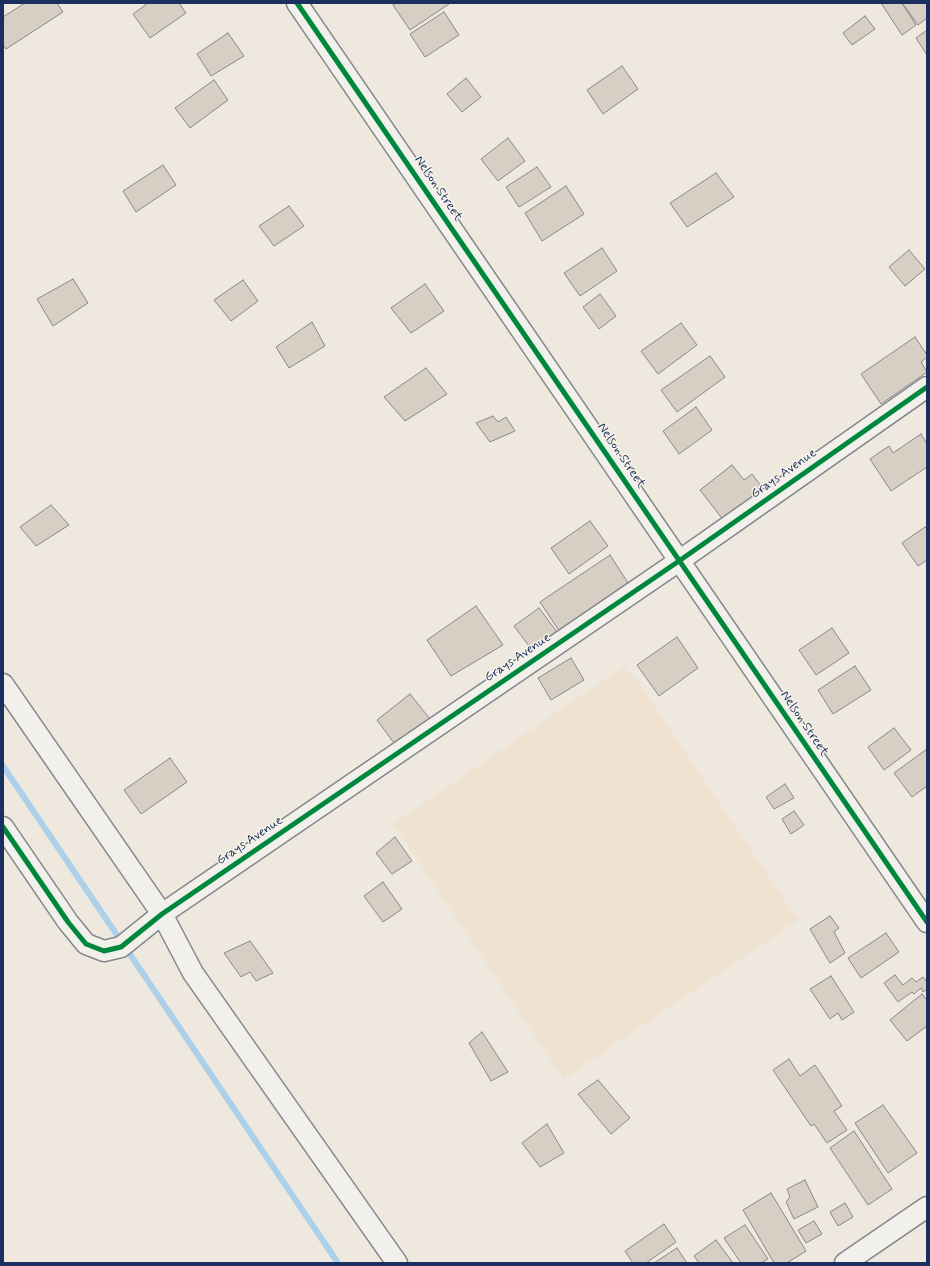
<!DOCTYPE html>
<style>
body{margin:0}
#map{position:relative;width:930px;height:1266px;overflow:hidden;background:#eee8de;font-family:Mynerve,sans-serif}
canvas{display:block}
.frame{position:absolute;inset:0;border:4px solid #1b2f5e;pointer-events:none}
</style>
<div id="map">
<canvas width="930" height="1266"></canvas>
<div class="frame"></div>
</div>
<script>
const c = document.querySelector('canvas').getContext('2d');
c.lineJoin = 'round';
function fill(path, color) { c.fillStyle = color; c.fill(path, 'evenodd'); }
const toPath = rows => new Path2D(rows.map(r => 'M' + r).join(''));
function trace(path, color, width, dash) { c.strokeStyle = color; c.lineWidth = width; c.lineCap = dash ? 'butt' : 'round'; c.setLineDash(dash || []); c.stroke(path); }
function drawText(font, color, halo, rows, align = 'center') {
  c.font = font + ' Mynerve,sans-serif'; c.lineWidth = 3; c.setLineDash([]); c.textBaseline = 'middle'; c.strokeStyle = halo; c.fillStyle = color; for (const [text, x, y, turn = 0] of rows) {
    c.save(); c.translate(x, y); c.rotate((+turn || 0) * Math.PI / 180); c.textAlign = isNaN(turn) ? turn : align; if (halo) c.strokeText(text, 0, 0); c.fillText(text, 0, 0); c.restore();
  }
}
const built = toPath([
 [623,667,635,677,798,920,564,1079,393,824]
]);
const stream = toPath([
 [3,766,338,1263]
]);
const building = toPath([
 [25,3,57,3,63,12,6,49,3,45,3,17,25,3],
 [148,3,179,3,186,13,150,38,133,14,148,3],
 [396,3,448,3,449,4,410,30,393,5,396,3],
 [881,3,902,3,916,25,902,35,881,3],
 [902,3,927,3,927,18,918,25,902,3],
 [444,12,459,35,425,57,410,34,444,12],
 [865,16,875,29,852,45,843,33,865,16],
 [927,30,927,55,916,38,927,30],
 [228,33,244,56,211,76,197,54,228,33],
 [622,66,638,89,603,114,587,90,622,66],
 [466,78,481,97,462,112,447,94,466,78],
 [214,80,228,100,190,128,175,108,214,80],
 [508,138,525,161,498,181,481,159,508,138],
 [163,165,176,185,136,212,123,191,163,165],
 [537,167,551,187,519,207,506,187,537,167],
 [716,173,734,197,687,227,670,203,716,173],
 [566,186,584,214,542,241,525,213,566,186],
 [289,206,304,226,274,246,259,226,289,206],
 [602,248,617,271,580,296,564,273,602,248],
 [909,250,925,269,905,286,889,267,909,250],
 [73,279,88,303,53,326,37,299,73,279],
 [243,280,258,301,231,321,214,300,243,280],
 [425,284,444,311,411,333,391,308,425,284],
 [600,294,616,316,599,329,583,307,600,294],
 [312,322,325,346,289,368,276,347,312,322],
 [681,323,697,345,658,374,641,351,681,323],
 [915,337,927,355,927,357,921,362,927,372,881,404,861,374,915,337],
 [710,356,725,377,677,412,661,390,710,356],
 [426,368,447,394,405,421,384,397,426,368],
 [696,407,712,430,679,454,663,431,696,407],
 [493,416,498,422,506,417,515,431,490,442,476,423,493,416],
 [921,434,927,444,927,467,891,491,870,459,889,446,893,453,921,434],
 [732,465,744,480,752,474,764,490,724,521,700,490,732,465],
 [51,505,69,525,36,546,20,527,51,505],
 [590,521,608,546,569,574,551,548,590,521],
 [925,527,927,529,927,560,918,566,902,543,925,527],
 [610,555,630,586,560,632,540,602,610,555],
 [476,606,503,645,451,676,427,640,476,606],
 [539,608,557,632,532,650,514,626,539,608],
 [832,628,849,653,816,675,799,650,832,628],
 [677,637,698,668,659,696,637,665,677,637],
 [571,658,584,680,551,700,538,678,571,658],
 [855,666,871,690,833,714,818,690,855,666],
 [410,694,430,719,394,743,377,720,410,694],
 [894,728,911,750,884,770,868,747,894,728],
 [927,749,927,786,912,797,894,773,927,749],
 [170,758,187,782,141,814,124,790,170,758],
 [785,784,794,798,774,809,766,797,785,784],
 [794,811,804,825,791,834,782,819,794,811],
 [395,837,412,861,392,874,376,853,395,837],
 [383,882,402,909,383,922,364,896,383,882],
 [830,916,839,928,834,932,845,953,830,963,810,929,830,916],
 [886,933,899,952,861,978,848,958,886,933],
 [250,941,273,973,256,981,250,972,241,977,224,953,250,941],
 [895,975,903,985,912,978,916,982,923,977,927,982,927,989,923,992,921,988,914,994,912,992,898,1002,884,983,895,975],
 [831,976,854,1012,842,1020,838,1013,830,1019,810,989,831,976],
 [922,994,927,1000,927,1026,907,1041,890,1020,922,994],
 [482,1032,508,1072,491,1081,469,1043,482,1032],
 [789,1059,800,1076,815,1065,842,1106,834,1111,847,1130,827,1143,814,1124,811,1126,773,1070,789,1059],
 [598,1080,630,1118,611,1134,578,1094,598,1080],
 [883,1105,917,1153,888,1173,855,1123,883,1105],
 [547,1124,564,1153,540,1167,522,1143,547,1124],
 [854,1131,892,1189,868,1205,830,1148,854,1131],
 [805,1180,818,1207,794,1219,786,1202,790,1197,787,1189,805,1180],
 [771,1193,806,1251,787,1263,774,1263,743,1210,771,1193],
 [845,1203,853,1217,838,1226,830,1212,845,1203],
 [814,1221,822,1234,806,1243,798,1230,814,1221],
 [664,1224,676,1242,646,1263,633,1263,625,1251,664,1224],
 [745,1225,768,1259,761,1263,741,1263,724,1238,745,1225],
 [716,1240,733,1263,699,1263,694,1256,716,1240],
 [677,1248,687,1263,654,1263,677,1248]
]);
const street = toPath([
 [297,3,927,922],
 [3,684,162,914,193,973,397,1263],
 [3,827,68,922,86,944,104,951,121,947,162,914,679,561,927,387],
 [845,1263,927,1207]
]);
const cycleway = toPath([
 [297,3,927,922],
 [3,827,68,922,86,944,104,951,121,947,162,914,679,561,927,387]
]);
const streetNames = [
 ["Nelson Street",438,189,56],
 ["Nelson Street",621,456,56],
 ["Grays Avenue",784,474,-35],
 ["Grays Avenue",518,658,-34],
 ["Nelson Street",804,724,56],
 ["Grays Avenue",250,841,-34]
];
fill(built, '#efe2d0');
trace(stream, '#acd0e9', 6);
fill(building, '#d8cfc4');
trace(building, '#86878c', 1);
trace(street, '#86878c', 23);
trace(street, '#f1f0eb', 20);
trace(cycleway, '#00873e', 5);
drawText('13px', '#1b2f5e', '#f7f3e8', streetNames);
</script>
